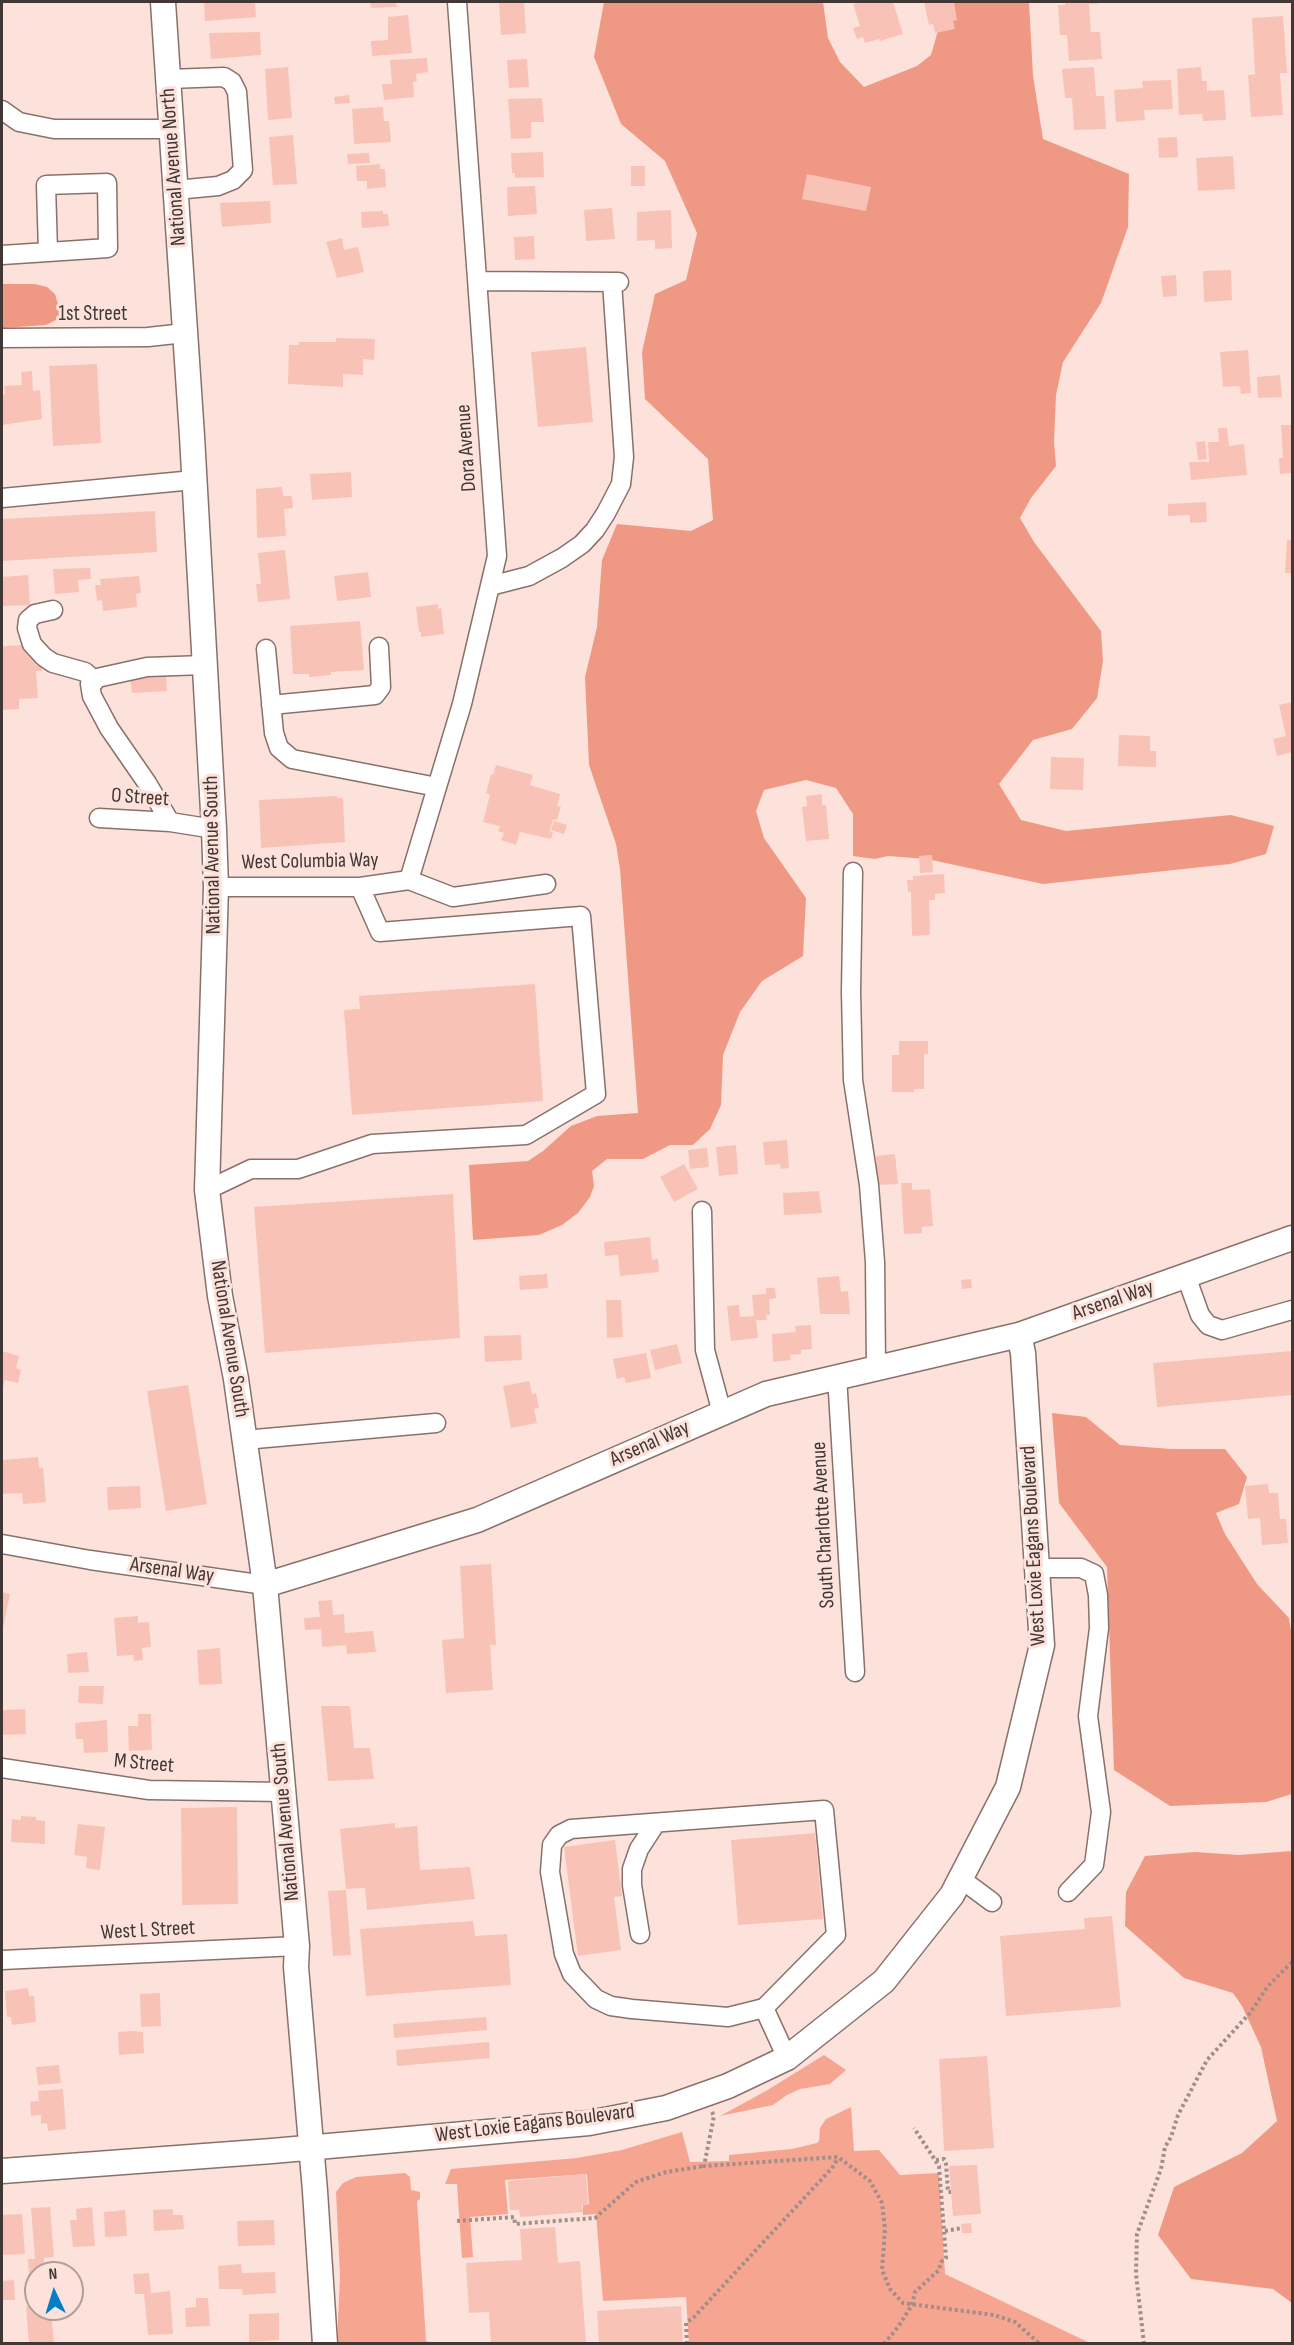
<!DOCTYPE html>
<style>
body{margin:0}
#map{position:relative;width:1294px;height:2345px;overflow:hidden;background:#fde2db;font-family:"Sofia Sans Condensed",sans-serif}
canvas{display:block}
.frame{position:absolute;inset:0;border:3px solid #413734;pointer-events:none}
.north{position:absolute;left:24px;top:2261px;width:60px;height:60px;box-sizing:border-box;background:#fde2db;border:2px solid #b29e98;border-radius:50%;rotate:356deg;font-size:16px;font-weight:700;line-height:24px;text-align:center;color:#413734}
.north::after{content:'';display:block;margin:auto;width:21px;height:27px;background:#007fc7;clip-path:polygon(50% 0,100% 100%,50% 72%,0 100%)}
</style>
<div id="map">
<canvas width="1294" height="2345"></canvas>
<div class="frame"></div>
<div class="north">N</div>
</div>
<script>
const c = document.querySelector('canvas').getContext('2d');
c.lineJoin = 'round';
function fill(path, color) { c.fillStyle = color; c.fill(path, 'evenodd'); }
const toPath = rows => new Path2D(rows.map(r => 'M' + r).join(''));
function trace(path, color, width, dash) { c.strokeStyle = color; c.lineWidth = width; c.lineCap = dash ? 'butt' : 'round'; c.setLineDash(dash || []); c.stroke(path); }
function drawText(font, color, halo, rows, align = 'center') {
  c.font = font + ' "Sofia Sans Condensed",sans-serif'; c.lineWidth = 6; c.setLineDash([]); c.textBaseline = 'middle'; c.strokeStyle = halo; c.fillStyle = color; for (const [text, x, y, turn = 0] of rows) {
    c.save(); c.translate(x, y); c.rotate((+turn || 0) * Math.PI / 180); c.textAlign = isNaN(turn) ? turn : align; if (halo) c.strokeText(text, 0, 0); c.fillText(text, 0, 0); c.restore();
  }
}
const green = toPath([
 [824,2055,846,2070,830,2084,800,2089,787,2095,773,2105,720,2116,766,2091],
 [851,2107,854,2151,879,2150,900,2175,939,2173,945,2274,1090,2343,689,2343,686,2297,603,2301,596,2214,583,2215,583,2205,589,2204,587,2174,505,2180,508,2214,470,2217,473,2257,462,2258,457,2184,445,2184,451,2169,577,2158,622,2150,682,2132,690,2162,729,2161,729,2155,792,2149,817,2143,819,2141,820,2128,826,2119],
 [405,2173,410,2177,411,2190,420,2192,420,2199,417,2201,426,2341,433,2343,337,2343,340,2276,336,2192,343,2183,356,2177]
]);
const forest = toPath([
 [604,2,823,2,828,38,840,62,864,87,917,66,931,55,941,20,941,2,1029,2,1033,76,1043,139,1129,174,1128,227,1101,303,1063,362,1056,395,1054,442,1056,466,1031,498,1020,518,1034,542,1101,631,1103,661,1097,698,1072,729,1033,740,999,784,1021,820,1066,831,1231,815,1274,826,1266,854,1230,864,1043,884,927,859,888,856,875,859,853,856,853,814,836,788,806,780,764,790,756,811,764,838,806,898,803,956,762,981,740,1012,723,1055,721,1105,710,1129,693,1145,670,1145,643,1159,607,1159,592,1171,594,1186,590,1197,578,1213,562,1225,539,1235,473,1240,469,1165,528,1161,543,1151,571,1126,597,1116,638,1113,620,869,616,844,589,765,585,677,597,627,602,560,617,524,691,531,713,520,708,459,645,399,642,352,655,294,686,280,697,233,665,161,621,124,594,57],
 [2,284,35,284,47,287,55,294,57,301,60,310,58,319,46,325,2,328],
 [1052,1413,1086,1417,1120,1445,1171,1449,1225,1449,1247,1477,1239,1504,1216,1513,1225,1534,1257,1584,1289,1618,1292,1638,1292,1794,1266,1802,1170,1806,1114,1770,1107,1567,1059,1503],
 [1292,1851,1292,2303,1273,2289,1191,2279,1158,2235,1174,2187,1242,2153,1277,2121,1261,2047,1242,2006,1233,1993,1184,1978,1125,1926,1126,1892,1145,1856,1195,1852,1239,1855]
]);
const building = toPath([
 [204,2,255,2,256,17,205,21],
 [370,2,396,2,397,7,371,8],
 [499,2,524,2,526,33,501,35],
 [861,2,893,2,903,34,880,41,879,39,865,43,863,37,857,39,853,28,860,26,853,4],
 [924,2,954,2,957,20,953,21,955,29,935,33,933,24,929,25],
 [1065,2,1097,2,1097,4,1089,4,1091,32,1100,32,1102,59,1069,61,1067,35,1060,35,1058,5,1065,5],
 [408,15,412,53,372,56,371,41,388,40,388,17],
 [1283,16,1287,73,1280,73,1283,115,1251,117,1248,75,1255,74,1252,18],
 [260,32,261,55,211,59,209,33],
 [427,58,428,72,416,74,417,81,413,82,414,97,384,100,382,84,392,84,390,60],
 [527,59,529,87,509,88,507,60],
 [288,67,292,118,268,120,265,69],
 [1094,67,1096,96,1104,96,1106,129,1074,130,1072,98,1065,98,1062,69],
 [1201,67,1202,81,1207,81,1207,91,1224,90,1226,120,1203,121,1202,114,1179,115,1177,69],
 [1171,80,1173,109,1144,110,1145,120,1116,122,1114,90,1143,88,1142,81],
 [349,95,350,103,335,104,334,97],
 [542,98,544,122,531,122,531,138,511,139,508,99],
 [383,107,384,121,389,121,391,142,354,144,352,109],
 [293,135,297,184,273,185,269,137],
 [1177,137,1178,157,1159,158,1158,138],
 [543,152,544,177,515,178,515,173,512,173,511,153],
 [369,153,370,163,348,164,347,154],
 [1233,156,1235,189,1198,191,1196,158],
 [380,164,380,169,385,169,386,187,367,189,367,181,357,181,356,166],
 [631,166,645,166,645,186,631,186],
 [807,174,871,187,866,211,802,199],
 [535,186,537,214,508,216,507,187],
 [270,201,271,223,222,227,220,203],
 [612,208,615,239,586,241,584,210],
 [671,210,672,248,655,249,655,240,637,241,637,212],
 [383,211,383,214,388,214,389,226,362,228,361,212],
 [534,236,535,259,515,260,514,237],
 [342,238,344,250,358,247,364,272,337,278,326,242],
 [1231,270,1232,300,1204,302,1203,271],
 [1176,275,1177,296,1163,297,1161,276],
 [336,338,375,339,374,360,363,359,363,375,343,374,343,387,288,384,289,345,299,345,299,342,336,342],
 [586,347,593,422,538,427,531,352],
 [1248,350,1251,393,1241,394,1240,386,1223,387,1220,352],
 [97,364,101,443,53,446,49,366],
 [32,371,33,391,40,390,42,419,2,425,2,395,5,395,4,386,22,385,21,372],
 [1280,375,1282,397,1258,398,1257,377],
 [1281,425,1292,425,1292,473,1280,474,1279,458,1283,458],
 [1218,428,1227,428,1229,446,1244,444,1247,475,1191,480,1189,462,1209,462,1208,442,1219,442],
 [1205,441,1207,459,1198,460,1196,442],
 [351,472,352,497,312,500,310,474],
 [282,487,283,496,292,496,293,508,284,509,286,536,257,538,256,489],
 [1206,502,1207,522,1190,523,1190,515,1168,516,1168,504],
 [155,511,157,552,2,561,2,519],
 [1287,540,1292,540,1292,573,1285,573],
 [285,550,290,599,258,602,256,584,261,584,258,553],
 [90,568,91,579,78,580,79,592,55,594,53,569],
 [368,572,371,597,337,601,334,576],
 [28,575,30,605,2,606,2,577],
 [139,576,141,593,136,594,137,607,103,611,102,600,97,601,95,585,101,585,100,579],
 [438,604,438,609,441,608,444,634,421,637,421,632,419,632,416,607],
 [360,621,364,670,331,672,331,675,309,677,309,674,293,674,290,626],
 [30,645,36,665,42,664,42,671,36,671,38,698,19,699,19,709,2,710,2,646],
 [166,673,167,691,132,693,130,675],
 [1292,702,1292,752,1277,756,1273,739,1286,736,1279,705],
 [1119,735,1150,736,1150,751,1156,751,1156,767,1118,766],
 [1051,757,1084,758,1083,790,1050,789],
 [496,765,533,775,530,785,560,794,557,806,561,807,557,820,553,819,549,835,551,831,553,833,551,839,520,832,516,845,501,840,504,833,498,831,500,826,483,822,490,795,486,793,491,774,493,775],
 [822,794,822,805,826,805,829,839,806,841,802,807,807,806,806,796],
 [337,796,337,798,343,798,345,842,261,848,259,800],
 [554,821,567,825,564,834,551,830],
 [932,855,933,872,920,873,919,856],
 [944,874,945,893,935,894,935,900,929,900,930,935,912,936,911,892,908,892,907,880,913,880,913,876],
 [535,984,543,1101,352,1115,344,1010,360,1009,359,996],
 [899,1041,928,1041,928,1054,924,1054,924,1089,914,1089,914,1092,892,1092,892,1055,899,1055],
 [787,1140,789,1168,781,1169,780,1164,765,1165,763,1142],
 [736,1145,738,1174,719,1176,716,1147],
 [707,1148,709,1167,690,1169,688,1150],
 [895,1154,898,1184,878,1185,876,1156],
 [684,1164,698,1189,674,1202,660,1177],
 [901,1183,912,1183,912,1190,930,1189,933,1226,922,1227,922,1233,904,1234],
 [819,1191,822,1213,784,1215,783,1193],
 [453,1194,460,1338,265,1353,254,1207],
 [650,1237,652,1260,658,1259,659,1272,620,1276,618,1255,605,1256,604,1242],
 [547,1274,548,1288,520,1290,519,1276],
 [839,1276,841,1292,848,1291,850,1314,820,1314,817,1278],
 [971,1279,972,1288,962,1289,961,1280],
 [766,1288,775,1288,776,1298,769,1299,770,1315,766,1315,767,1320,756,1320,758,1338,731,1341,727,1306,739,1305,740,1317,754,1316,752,1295,766,1294],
 [606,1300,621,1300,623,1337,607,1338],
 [811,1325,812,1349,801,1350,801,1354,790,1355,791,1360,773,1362,772,1334,796,1332,795,1326],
 [521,1335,522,1360,485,1362,484,1336],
 [677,1344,682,1363,655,1370,650,1350],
 [2,1351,19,1356,16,1368,21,1370,18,1383,5,1380,2,1391],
 [1292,1351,1292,1395,1157,1407,1153,1363],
 [646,1353,651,1378,626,1383,624,1377,617,1379,613,1359],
 [529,1381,532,1394,536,1393,539,1408,534,1409,537,1423,511,1428,503,1386],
 [188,1385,207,1504,166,1511,147,1391],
 [38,1457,39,1468,43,1468,46,1502,23,1504,22,1493,2,1494,2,1460],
 [1268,1484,1269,1493,1278,1493,1280,1519,1286,1519,1288,1543,1262,1545,1260,1518,1248,1519,1245,1486],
 [140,1486,141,1508,108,1510,107,1487],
 [491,1564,496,1645,490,1645,493,1690,446,1693,442,1640,464,1638,460,1566],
 [2,1592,10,1594,3,1628,2,1627],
 [332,1600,333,1615,344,1614,345,1633,373,1631,376,1652,347,1654,346,1645,322,1647,321,1629,305,1630,304,1618,320,1617,318,1601],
 [138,1616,138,1623,149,1622,151,1647,142,1648,143,1660,134,1661,133,1655,117,1656,114,1618],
 [220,1648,222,1684,199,1685,197,1650],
 [87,1652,89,1672,68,1673,67,1654],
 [79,1686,104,1686,103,1704,78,1703],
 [321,1706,350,1706,354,1748,370,1748,374,1779,328,1781],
 [25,1709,26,1734,2,1735,2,1710],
 [138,1714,151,1714,152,1750,129,1751,128,1726,138,1726],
 [107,1720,108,1752,84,1753,83,1739,76,1739,75,1723],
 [237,1807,238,1904,182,1905,181,1808],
 [21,1816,36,1817,36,1820,45,1821,45,1844,11,1842,12,1819,21,1820],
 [395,1823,395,1828,417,1826,420,1870,470,1867,475,1899,367,1910,365,1888,346,1889,340,1829],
 [78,1824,105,1827,100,1870,86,1868,87,1857,74,1855],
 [815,1833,823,1919,738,1925,731,1840],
 [615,1840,622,1896,614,1897,621,1950,578,1956,564,1847],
 [346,1890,351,1955,333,1956,328,1891],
 [1112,1916,1121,2007,1006,2016,1000,1936,1085,1929,1084,1918],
 [473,1921,475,1936,507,1934,511,1985,366,1996,360,1929],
 [28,1988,29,1996,34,1996,36,2022,12,2025,11,2017,7,2017,5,1991],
 [160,1993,161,2026,141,2027,140,1994],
 [486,2017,487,2030,394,2038,393,2024],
 [133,2031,143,2032,144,2053,119,2055,118,2032],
 [489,2042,490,2058,397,2066,396,2050],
 [987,2056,994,2148,944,2151,939,2059],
 [59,2065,61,2083,38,2085,36,2067],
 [63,2089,66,2129,48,2131,47,2123,41,2124,41,2115,31,2116,30,2102,39,2101,38,2091],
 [977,2165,981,2214,953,2216,949,2166],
 [586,2174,588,2204,582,2205,583,2212,520,2217,519,2210,510,2210,508,2181],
 [50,2207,54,2257,44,2258,44,2273,36,2273,36,2276,29,2276,28,2259,35,2259,31,2208],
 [92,2207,95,2246,73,2247,70,2220,77,2220,76,2209],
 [173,2209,173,2215,183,2215,184,2229,154,2231,153,2210],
 [125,2210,127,2236,105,2237,104,2212],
 [22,2214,25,2254,2,2255,2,2215],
 [274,2220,275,2245,238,2246,237,2221],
 [971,2223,972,2233,962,2233,961,2224],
 [555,2227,558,2263,580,2261,586,2344,491,2344,489,2312,469,2313,466,2263,522,2260,520,2229],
 [241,2264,242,2273,275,2272,276,2293,243,2295,242,2289,219,2289,218,2266],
 [149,2273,151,2293,170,2291,173,2334,148,2335,144,2294,135,2294,133,2274],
 [14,2280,15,2300,2,2300,2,2281],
 [196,2298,208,2298,210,2326,186,2327,185,2308,196,2307],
 [26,2306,51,2309,54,2344,29,2344],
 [681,2306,683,2344,599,2344,597,2311],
 [279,2313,279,2340,249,2342,249,2314]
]);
const path = toPath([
 [712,2112,714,2116,704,2166,838,2157,870,2181,882,2203,885,2229,882,2270,890,2289,903,2303,994,2315,1015,2322,1040,2344],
 [936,2160,944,2159,946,2164,948,2192,951,2192],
 [457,2221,514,2217,515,2224,595,2218,636,2182,666,2172,704,2166],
 [945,2231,962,2228],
 [687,2344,686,2323,694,2317,832,2168,838,2158],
 [884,2344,898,2327,912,2305,915,2292,939,2270,941,2262,946,2258,939,2166,914,2128],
 [1144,2344,1136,2274,1137,2234,1161,2169,1165,2147,1171,2137,1178,2115,1207,2060,1250,2013,1268,1986,1292,1962]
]);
const minor = toPath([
 [169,79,224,77,232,82,237,92,243,170,233,180,218,186,176,190],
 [2,110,19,122,54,129,172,129],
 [2,255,48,252,108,248,107,183,46,185,48,252],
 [478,281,619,282],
 [2,338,148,337,185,333],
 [2,498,194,480],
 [490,586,529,576,562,558,582,544,595,530,606,513,621,484,624,457,612,282],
 [53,610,35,614,28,620,27,628,32,644,44,657,53,663,85,672,95,681],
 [266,649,274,733,279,748,292,759,437,787],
 [271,705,375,695,381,687,379,647],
 [99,818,170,822,214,829],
 [170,822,147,783,109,728,92,696,90,684,97,678,147,667,205,665],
 [853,872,851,992,853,1080,869,1185,875,1262,876,1367],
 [409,880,462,704,497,556,457,2],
 [216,887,360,887,409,880,453,897,546,884],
 [207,1190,251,1169,298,1169,372,1144,526,1135,596,1094,581,916,380,932,360,887],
 [702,1211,705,1350,722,1413],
 [1186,1276,1200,1315,1208,1325,1222,1330,1292,1310],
 [837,1376,855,1672],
 [244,1440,436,1423],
 [2,1544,90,1560,265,1585],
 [1037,1568,1081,1568,1094,1574,1098,1595,1099,1628,1088,1716,1101,1812,1094,1865,1068,1892],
 [2,1768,149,1790,284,1792],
 [961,1879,992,1902],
 [640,1934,632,1885,632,1869,639,1849,656,1823],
 [2,1960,297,1946],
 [764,2008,728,2017,632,2009,611,2006,596,1999,572,1974,564,1954,550,1872,552,1845,559,1835,571,1829,824,1810,836,1935,764,2008,787,2058]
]);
const major = toPath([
 [163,2,192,436,214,829,216,887,207,1190,220,1296,236,1379,265,1585,297,1946,296,1967,315,2191,325,2344],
 [265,1585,477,1520,766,1394,1019,1335,1292,1238],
 [2,2171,272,2151,589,2123,666,2108,728,2086,787,2058,884,1981,952,1895,1008,1787,1042,1645,1023,1353,1019,1335]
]);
const streetNames = [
 ["National Avenue North",174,167,-94],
 ["1st Street",93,315],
 ["Dora Avenue",467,448,-94],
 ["O Street",140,798,4],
 ["National Avenue South",213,855,-91],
 ["West Columbia Way",310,862,-1],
 ["Arsenal Way",1113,1301,-19],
 ["National Avenue South",229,1339,81],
 ["Arsenal Way",650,1444,-24],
 ["South Charlotte Avenue",824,1525,-93],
 ["West Loxie Eagans Boulevard",1034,1546,-93],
 ["Arsenal Way",172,1571,8],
 ["M Street",144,1764,5],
 ["National Avenue South",286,1822,-95],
 ["West L Street",148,1931,-3],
 ["West Loxie Eagans Boulevard",535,2124,-7]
];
fill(green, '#f6a591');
fill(forest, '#ef9985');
fill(building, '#f8c3b6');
trace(minor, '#89716b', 21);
trace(major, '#89716b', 27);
trace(path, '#a18e89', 4, [3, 3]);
trace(minor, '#fff', 18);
trace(major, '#fff', 24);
drawText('21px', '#413734', '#fde2db', streetNames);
</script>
